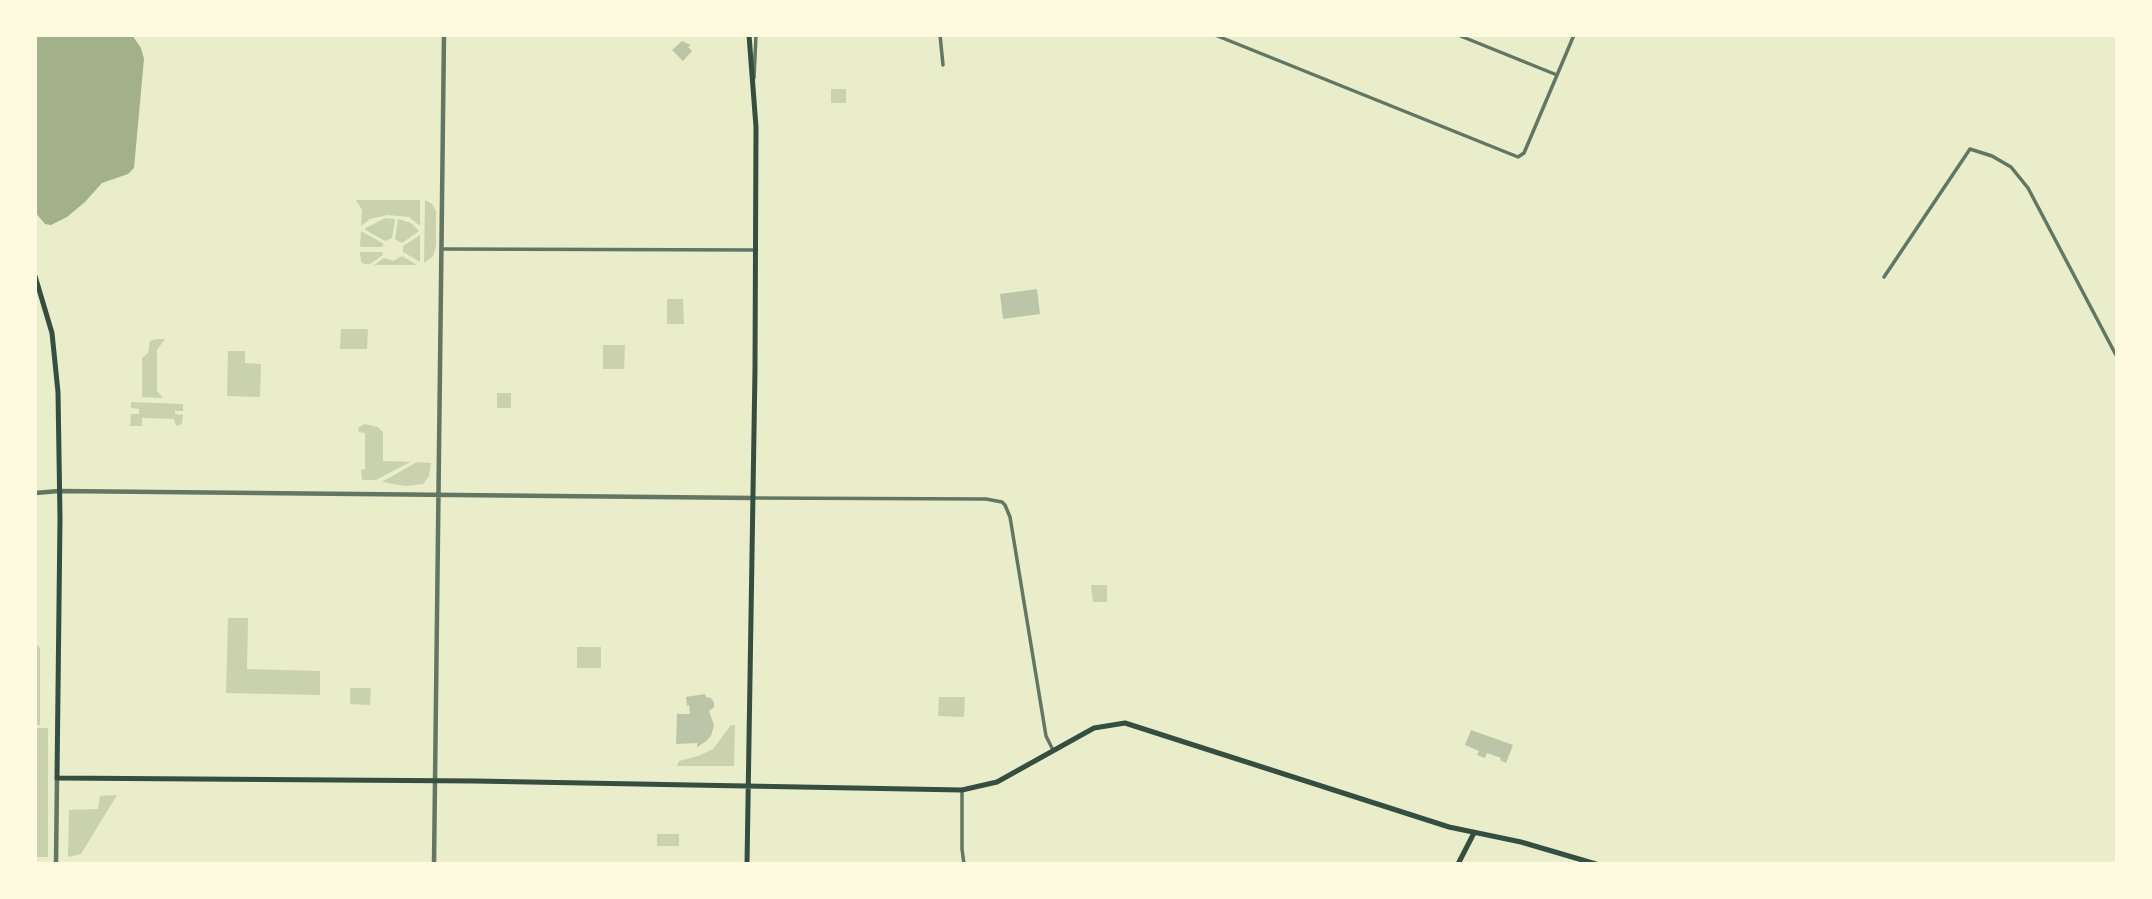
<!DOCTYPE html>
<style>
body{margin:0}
#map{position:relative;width:2152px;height:899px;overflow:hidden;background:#e9edc9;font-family:Montserrat,sans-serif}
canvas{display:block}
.frame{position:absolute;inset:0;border:37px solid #fefae0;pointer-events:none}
</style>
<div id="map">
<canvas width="2152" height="899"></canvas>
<div class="frame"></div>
</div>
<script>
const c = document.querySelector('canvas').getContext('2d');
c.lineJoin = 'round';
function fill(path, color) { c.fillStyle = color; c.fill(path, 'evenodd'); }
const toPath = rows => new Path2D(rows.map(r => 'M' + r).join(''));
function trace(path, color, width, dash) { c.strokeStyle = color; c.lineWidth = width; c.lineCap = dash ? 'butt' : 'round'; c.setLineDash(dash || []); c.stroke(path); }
const green = toPath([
 [831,89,846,89,846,103,831,103],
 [356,200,420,200,420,226,409,217,388,215,370,219,361,226,362,210],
 [425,200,432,204,436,211,436,246,433,256,424,263],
 [385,218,395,219,392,238,385,241,364,229],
 [398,219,411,223,419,231,402,243,395,239],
 [361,231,384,244,382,247,360,247],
 [420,235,420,262,403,252,403,246],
 [360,252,382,252,383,255,370,264,364,264,361,261],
 [402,256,417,265,374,265,384,258,393,261],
 [667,299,683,299,684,324,667,324],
 [341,329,368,329,367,349,340,349],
 [157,339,165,339,157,350,157,391,163,398,142,397,142,358,148,353,150,341],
 [603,345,625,345,624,369,603,369],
 [228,351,245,351,245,363,261,364,260,397,227,396],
 [497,393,511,393,511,408,497,408],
 [131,402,183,404,183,411,175,411,175,414,183,415,182,424,176,426,174,419,142,418,142,426,130,426,131,414,139,414,139,409,131,408],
 [364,424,378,427,383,432,383,461,410,462,376,480,362,480,361,470,365,469,365,433,359,432,358,428],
 [417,462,431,463,429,476,423,484,405,486,382,482],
 [1091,585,1107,585,1107,602,1093,602],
 [228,618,248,618,247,669,320,671,320,695,226,693],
 [35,642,40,648,40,725,35,725],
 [577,647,601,647,601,668,577,668],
 [350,688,371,688,370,705,350,704],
 [939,697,965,697,964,717,938,716],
 [731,725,735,725,734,766,677,766,679,761,698,756,713,749],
 [35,728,48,728,48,857,35,857],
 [117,795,81,854,68,857,69,810,98,809,100,796],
 [657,834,679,834,679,846,657,846]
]);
const water = toPath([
 [35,35,132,35,141,48,144,59,134,168,128,174,102,183,85,202,67,217,51,225,45,224,35,212]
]);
const building = toPath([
 [682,41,691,45,688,47,692,51,683,61,672,50],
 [1037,289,1040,314,1003,319,1000,294],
 [705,694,706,697,711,698,714,702,714,707,709,711,714,725,711,736,705,742,697,747,697,743,676,744,677,714,690,714,689,705,687,706,686,697],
 [1471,730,1513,745,1506,763,1500,760,1501,758,1487,753,1485,758,1477,755,1479,751,1465,745]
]);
const minor = toPath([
 [940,35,943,65],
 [1215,35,1518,157,1524,153,1574,35],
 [1458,35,1557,75],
 [754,78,756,35],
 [442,249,756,250],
 [1884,277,1970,149,1992,156,2011,167,2028,188,2117,357],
 [753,498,986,499,1002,502,1005,505,1010,517,1046,736,1053,750],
 [962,790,962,849,964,864]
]);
const tertiary = toPath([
 [35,493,59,491,753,498],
 [56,864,57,778],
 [434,864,444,35]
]);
const secondary = toPath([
 [35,276,52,333,58,392,60,518,57,778,475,781,962,790,997,782,1094,728,1125,723,1449,827,1521,842,1596,864],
 [747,864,755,369,756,127,749,35],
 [1458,864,1474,833]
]);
fill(green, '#cad2ad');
fill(water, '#a3b18a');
fill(building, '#bcc5a7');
trace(minor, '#617663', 3.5);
trace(tertiary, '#617663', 4.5);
trace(secondary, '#344e41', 5);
</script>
